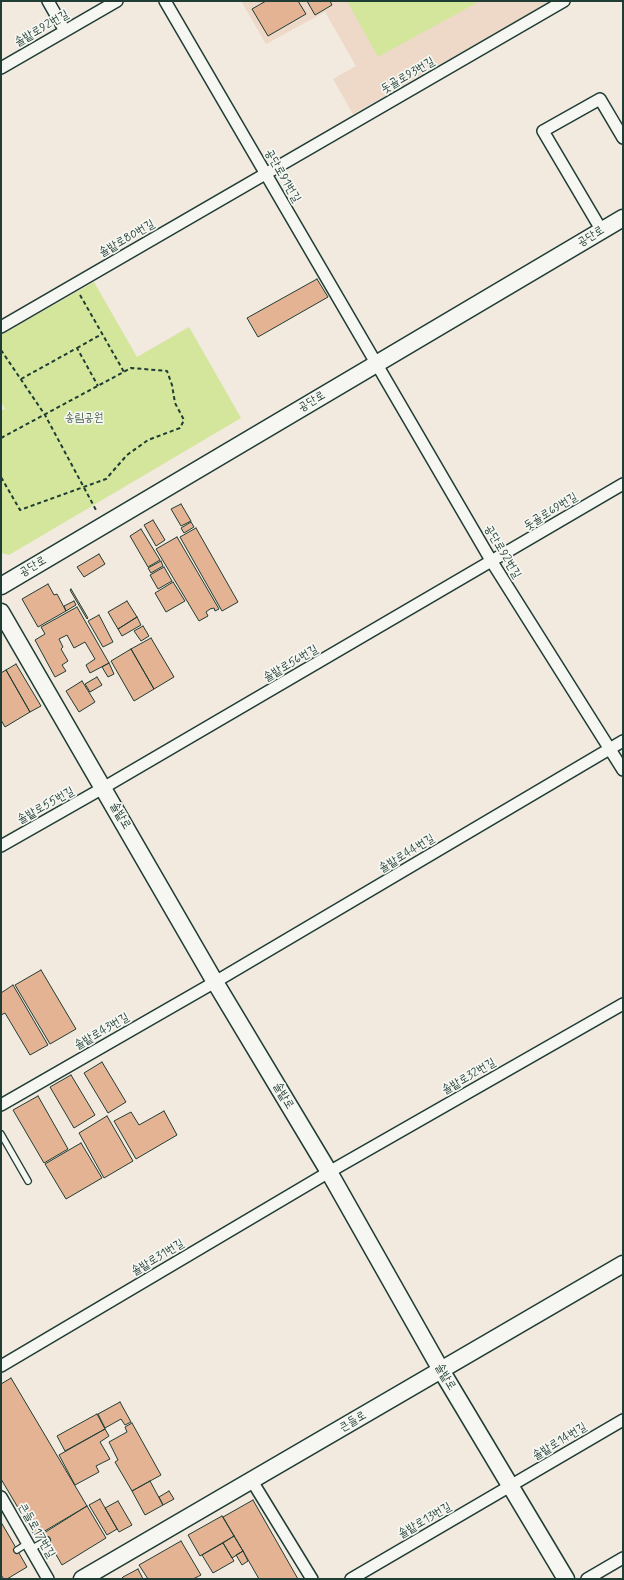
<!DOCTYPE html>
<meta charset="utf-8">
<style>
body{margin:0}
#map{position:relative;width:624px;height:1580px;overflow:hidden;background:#f2e9df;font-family:Mynerve,sans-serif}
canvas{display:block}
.frame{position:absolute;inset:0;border:2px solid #1f3d34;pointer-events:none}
</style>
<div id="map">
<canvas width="624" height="1580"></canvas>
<div class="frame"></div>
</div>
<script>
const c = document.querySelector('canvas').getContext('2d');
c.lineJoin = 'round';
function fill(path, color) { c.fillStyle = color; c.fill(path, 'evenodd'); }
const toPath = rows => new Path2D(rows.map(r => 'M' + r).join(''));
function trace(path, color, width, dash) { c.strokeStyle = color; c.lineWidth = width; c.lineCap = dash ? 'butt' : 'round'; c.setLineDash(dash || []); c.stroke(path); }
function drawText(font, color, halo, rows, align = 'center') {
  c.font = font + ' Mynerve,"Poor Story",sans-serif'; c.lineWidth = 3.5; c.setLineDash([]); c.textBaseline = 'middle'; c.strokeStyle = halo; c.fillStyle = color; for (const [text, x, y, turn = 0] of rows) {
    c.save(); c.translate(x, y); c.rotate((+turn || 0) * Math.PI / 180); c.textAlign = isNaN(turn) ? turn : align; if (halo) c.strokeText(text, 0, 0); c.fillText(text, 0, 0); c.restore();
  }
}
const built = toPath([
 [241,1,551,1,353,114,333,79,356,66,325,12,266,44]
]);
const green = toPath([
 [347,1,480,1,378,57],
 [94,282,137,357,189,327,241,418,9,555,1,553,1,411,5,409,1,402,1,335]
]);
const building = toPath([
 [266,1,298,1,306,14,268,36,252,9,266,1],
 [307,1,330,1,332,5,315,15,307,1],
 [317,279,328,297,258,337,247,318,317,279],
 [181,504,191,521,181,526,171,509,181,504],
 [153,520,165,540,156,546,144,525,153,520],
 [191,522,194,527,184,533,181,528,191,522],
 [196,528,238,602,222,611,180,537,196,528],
 [141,529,160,560,148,567,130,536,141,529],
 [177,537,219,609,215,611,214,608,210,609,206,612,208,616,199,621,156,549,177,537],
 [99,554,105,564,84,577,77,567,99,554],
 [161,561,163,566,151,573,148,568,161,561],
 [164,567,172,581,158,589,150,575,164,567],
 [173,582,185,601,166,612,155,593,173,582],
 [48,584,54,595,57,594,66,611,38,627,22,599,48,584],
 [71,589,88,618,87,619,70,590,71,589],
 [74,601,76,605,66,611,64,606,74,601],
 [127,601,137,617,118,629,108,612,127,601],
 [77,607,109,663,90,673,86,665,95,659,85,642,74,648,67,635,59,639,63,647,61,649,68,661,62,665,66,671,55,677,35,640,45,634,41,627,77,607],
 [99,615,113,642,103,647,88,621,99,615],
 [137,617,141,625,122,636,118,629,137,617],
 [143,626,149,636,141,641,134,631,143,626],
 [151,638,174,677,154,689,131,649,151,638],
 [131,649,154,689,134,701,111,661,131,649],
 [109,663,114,674,108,677,102,667,109,663],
 [16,664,41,706,30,712,6,670,16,664],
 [6,670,30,712,5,727,1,720,1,673,6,670],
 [97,677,102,685,90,692,85,684,97,677],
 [82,681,95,702,79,712,66,691,82,681],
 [41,970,76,1029,50,1044,15,985,41,970],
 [13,985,48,1045,30,1055,5,1013,1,1015,1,993,13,985],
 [102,1062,126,1102,108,1113,84,1073,102,1062],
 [71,1075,95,1115,74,1128,50,1087,71,1075],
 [38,1096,68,1149,44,1163,13,1110,38,1096],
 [164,1111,177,1135,136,1159,114,1121,131,1112,139,1125,164,1111],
 [107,1116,133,1161,104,1178,79,1133,107,1116],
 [81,1143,102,1178,66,1199,45,1164,81,1143],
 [11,1378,87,1506,36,1538,1,1479,1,1384,11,1378],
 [120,1402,131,1422,125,1425,121,1419,105,1428,98,1414,120,1402],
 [97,1414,105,1429,65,1451,57,1436,97,1414],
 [132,1423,161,1475,132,1491,115,1462,118,1460,109,1442,127,1432,125,1427,132,1423],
 [105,1429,109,1436,100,1442,110,1459,96,1466,99,1472,75,1485,59,1455,105,1429],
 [150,1481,163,1505,145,1515,132,1491,150,1481],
 [169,1491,174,1499,163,1505,159,1497,169,1491],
 [100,1499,117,1529,107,1535,89,1505,100,1499],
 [253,1500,298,1579,259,1579,243,1551,223,1517,253,1500],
 [118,1501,132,1525,119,1532,105,1508,118,1501],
 [87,1506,106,1538,62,1565,43,1532,87,1506],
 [222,1516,234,1536,200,1556,188,1535,222,1516],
 [1,1522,27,1567,7,1579,4,1579,1,1575,1,1522],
 [234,1536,243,1551,232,1558,223,1543,234,1536],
 [181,1541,201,1575,193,1579,148,1579,139,1565,181,1541],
 [223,1543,234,1561,213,1573,202,1555,223,1543],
 [243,1551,248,1561,242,1565,236,1555,243,1551],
 [138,1569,143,1579,121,1579,123,1577,138,1569]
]);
const path = toPath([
 [80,295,124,372],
 [77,348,102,334],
 [1,350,45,415,96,510],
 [21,379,77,348,98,386],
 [1,438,131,368,167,371,172,385,175,403,184,420,180,428,148,440,127,455,106,479,20,510,1,477]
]);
const lane = toPath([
 [1,1134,28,1181],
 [31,1549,47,1540],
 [17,1550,28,1543]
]);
const street = toPath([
 [48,1,65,31],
 [165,1,492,562,623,770],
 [1,68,117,1],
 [602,231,543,131,600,99,623,138],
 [1,327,564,1],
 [1,846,103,788,623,484],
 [1,1105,215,982,623,741],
 [1,1366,329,1172,623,1004],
 [252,1481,312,1579],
 [1,1497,48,1579],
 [351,1579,623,1420],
 [587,1579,623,1558]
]);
const secondary = toPath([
 [1,586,623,218],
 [1,612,215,982,329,1172,441,1370,566,1579],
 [82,1579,623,1264]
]);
const streetNames = [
 ["솔밭로92번길",42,29,-30],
 ["돗골로93번길",408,76,-30],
 ["공단로91번길",282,176,60],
 ["공단로",591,237,-31],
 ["솔밭로80번길",127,239,-30],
 ["공단로",312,402,-30],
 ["돗골로69번길",551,512,-31],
 ["공단로92번길",502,552,59],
 ["공단로",33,567,-30],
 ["솔밭로56번길",291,664,-30],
 ["솔밭로55번길",46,806,-29],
 ["솔밭로",120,816,60],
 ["솔밭로44번길",407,854,-31],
 ["솔밭로43번길",102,1032,-30],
 ["솔밭로32번길",469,1077,-30],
 ["솔밭로",283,1096,59],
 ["솔밭로31번길",158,1258,-31],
 ["솔밭로",445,1377,59],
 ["큰들로",353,1422,-30],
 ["솔밭로14번길",560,1442,-31],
 ["솔밭로13번길",425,1521,-30],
 ["큰들로17번길",36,1531,60]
];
const parkNames = [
 ["송림공원",84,418]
];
fill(built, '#eed9c8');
fill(green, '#d3e69b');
fill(building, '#e3b394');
trace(building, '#1f3d34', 1);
trace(lane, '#1f3d34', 8);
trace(street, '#1f3d34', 14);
trace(secondary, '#1f3d34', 19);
trace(path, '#1f3d34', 2, [4, 3]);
trace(lane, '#f6f6f2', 5.5);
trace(street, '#f6f6f2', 11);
trace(secondary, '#f6f6f2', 16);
drawText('12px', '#1f3d34', '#f6f6f2', streetNames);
drawText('12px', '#435f49', '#f6f6f2', parkNames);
</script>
